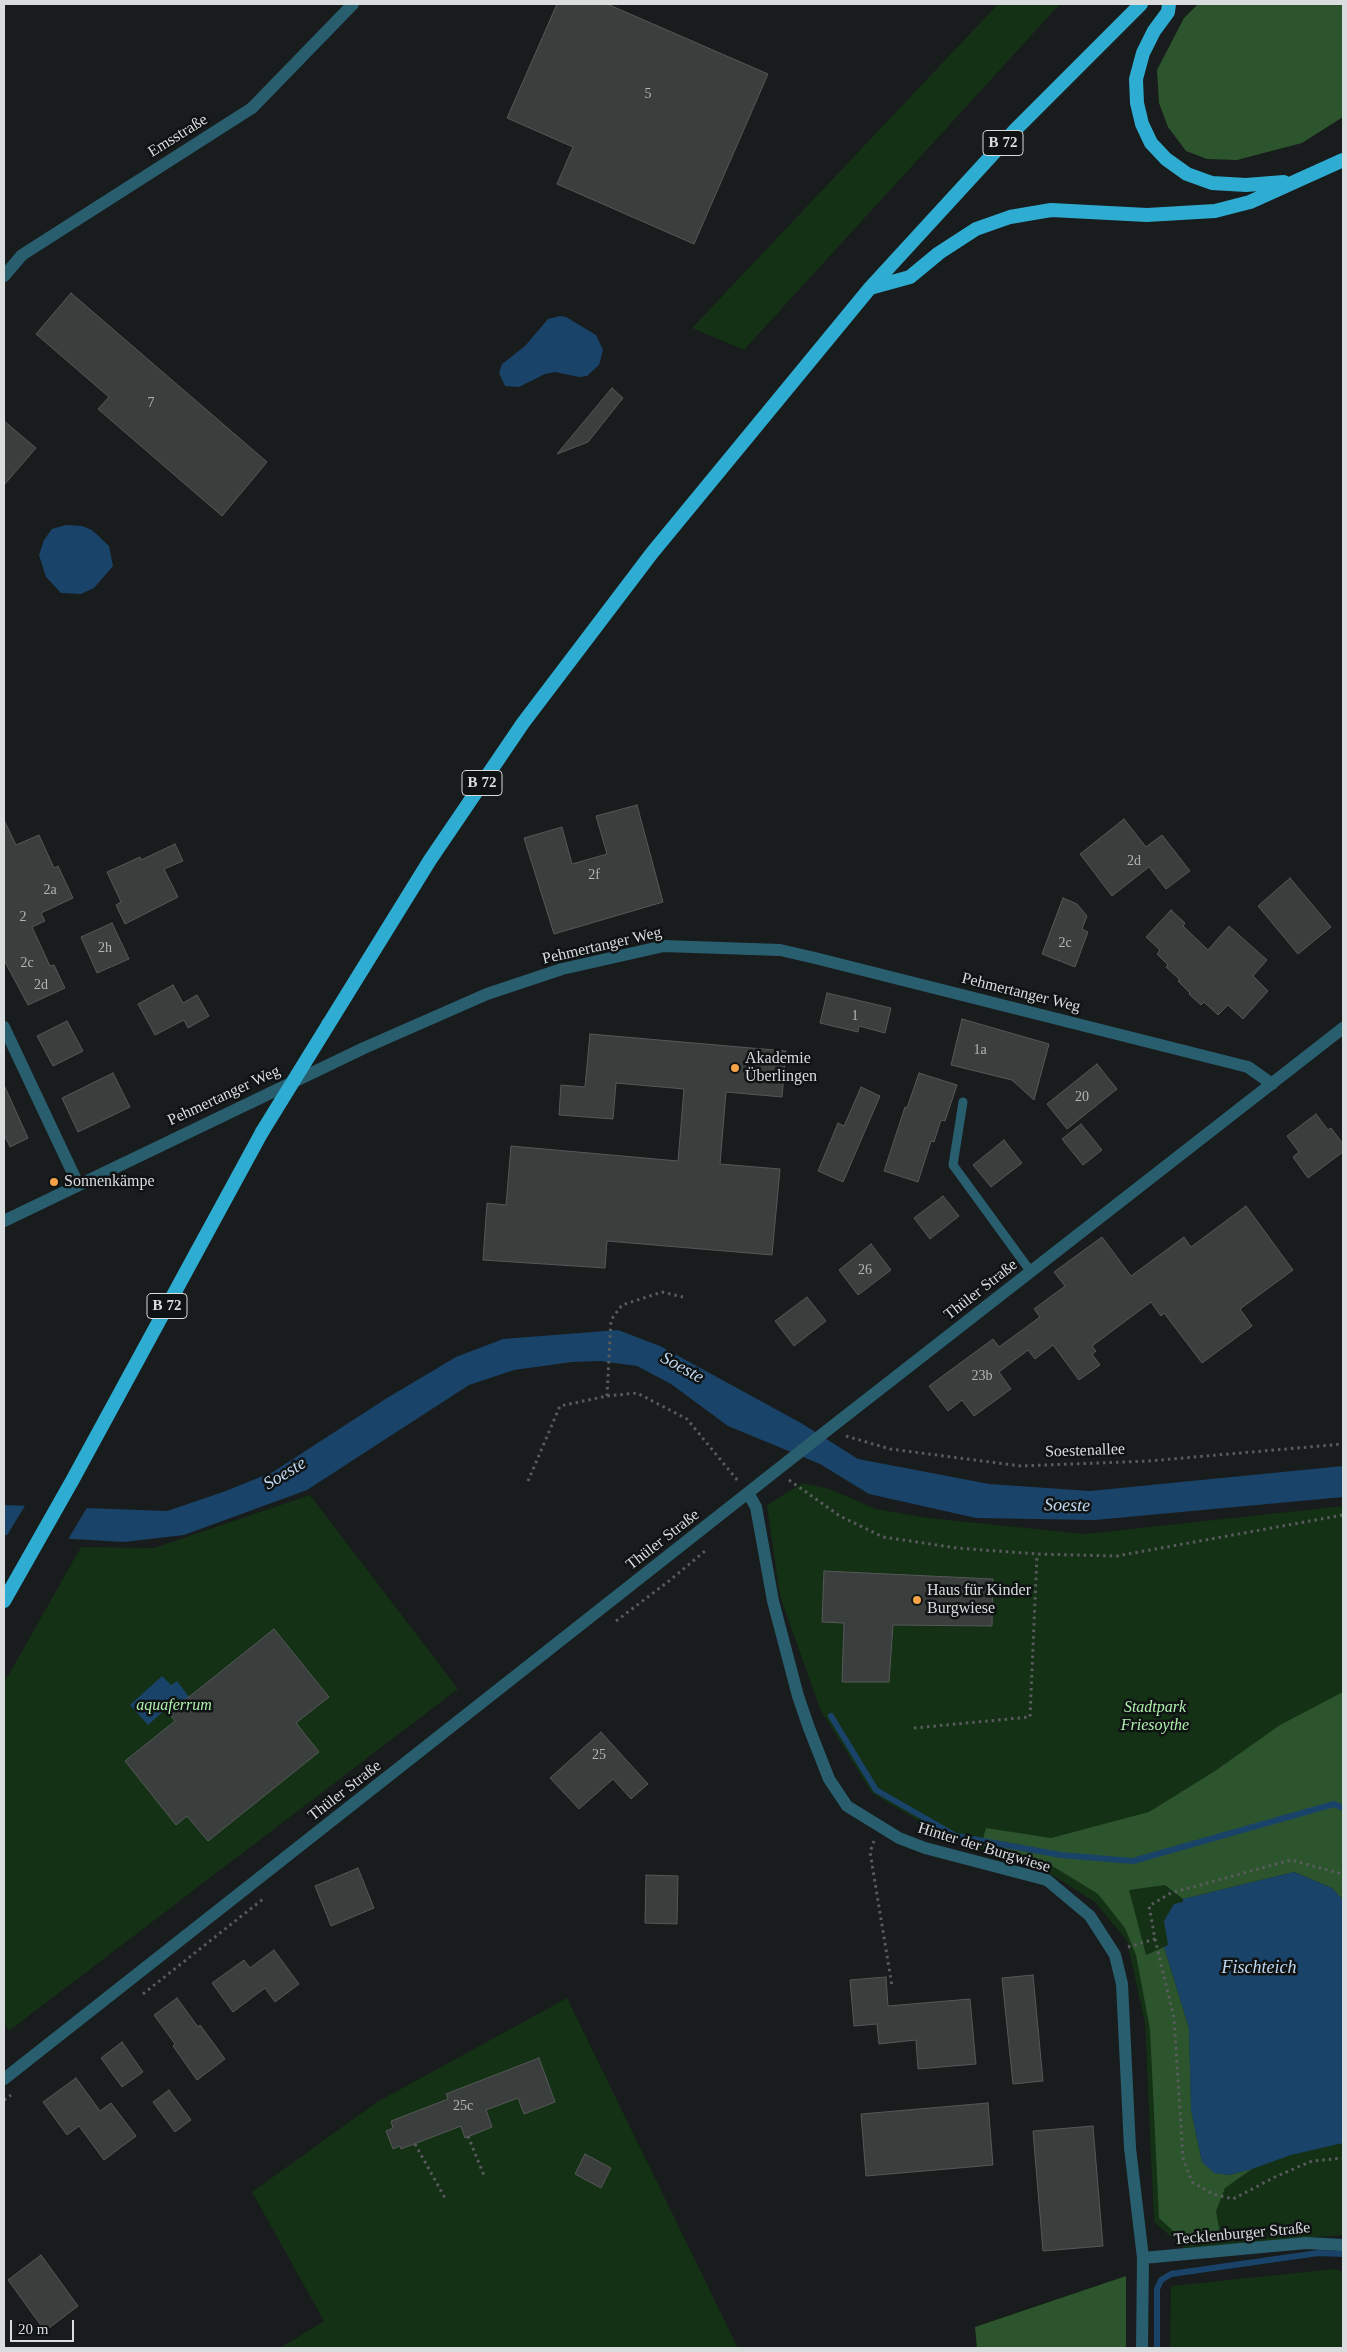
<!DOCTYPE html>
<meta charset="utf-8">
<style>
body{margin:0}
#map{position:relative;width:1347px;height:2352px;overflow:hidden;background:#181c1c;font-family:Georgia,serif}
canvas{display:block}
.frame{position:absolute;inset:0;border:5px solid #dadddd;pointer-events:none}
.scale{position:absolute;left:10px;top:2320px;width:64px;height:22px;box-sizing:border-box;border:2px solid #dadddd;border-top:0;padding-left:6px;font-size:15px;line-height:18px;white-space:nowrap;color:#dadddd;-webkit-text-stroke:4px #0f1313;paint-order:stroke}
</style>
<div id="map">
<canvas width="1347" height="2352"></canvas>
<div class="frame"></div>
<div class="scale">20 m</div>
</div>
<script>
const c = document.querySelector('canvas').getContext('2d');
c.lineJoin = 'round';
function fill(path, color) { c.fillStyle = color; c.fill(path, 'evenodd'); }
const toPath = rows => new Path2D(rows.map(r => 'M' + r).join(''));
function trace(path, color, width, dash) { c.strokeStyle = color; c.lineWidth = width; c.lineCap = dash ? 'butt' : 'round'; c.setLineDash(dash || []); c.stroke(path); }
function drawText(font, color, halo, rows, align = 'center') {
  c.font = font + ' Georgia,serif'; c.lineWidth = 5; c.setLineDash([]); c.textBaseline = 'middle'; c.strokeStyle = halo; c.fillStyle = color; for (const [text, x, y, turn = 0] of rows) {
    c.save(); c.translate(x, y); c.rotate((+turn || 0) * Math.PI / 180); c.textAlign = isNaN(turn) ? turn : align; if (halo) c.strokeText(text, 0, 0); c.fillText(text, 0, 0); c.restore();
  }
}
const green = toPath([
 [998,4,1060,4,744,350,692,328],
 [803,1483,830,1489,876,1509,928,1518,1085,1534,1343,1506,1343,2235,1184,2248,1154,2222,1145,2023,1127,1941,1095,1902,1046,1871,946,1837,872,1793,820,1709,780,1596,767,1505],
 [310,1495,458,1689,9,2031,4,2024,4,1683,81,1547,154,1548],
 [567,1998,738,2348,280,2348,324,2321,252,2192,377,2102],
 [1334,2269,1343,2272,1343,2348,1170,2348,1171,2286]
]);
const forest = toPath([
 [1198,4,1343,4,1343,117,1302,143,1237,160,1207,159,1186,151,1168,127,1159,103,1157,70,1184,18],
 [1343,1692,1343,1900,1332,1888,1294,1872,1183,1899,1165,1885,1129,1890,1146,1955,1164,1947,1189,2028,1191,2110,1202,2162,1215,2173,1229,2175,1252,2169,1225,2188,1216,2211,1221,2239,1184,2241,1159,2218,1150,2029,1136,1955,1125,1928,1098,1894,1054,1867,981,1846,986,1828,1051,1838,1149,1812,1215,1771,1280,1725],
 [1126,2276,1126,2348,977,2348,975,2327]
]);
const water = toPath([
 [560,316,566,317,596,335,603,350,599,365,587,376,579,377,555,372,545,374,519,387,505,386,499,373,502,364,525,346,548,319],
 [66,525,82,526,92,530,109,546,113,566,94,588,81,594,61,593,46,577,39,555,44,540,52,529],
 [618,1330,660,1346,801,1423,858,1459,989,1484,1090,1491,1343,1466,1343,1497,1095,1520,976,1518,869,1494,820,1464,728,1426,671,1384,637,1366,600,1361,572,1362,514,1370,469,1385,307,1490,184,1535,124,1542,4,1535,4,1505,167,1511,223,1492,273,1472,387,1398,456,1357,503,1339],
 [162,1676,171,1685,177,1681,189,1697,183,1702,178,1698,148,1725,130,1705],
 [1294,1872,1332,1888,1343,1900,1343,2143,1291,2155,1252,2169,1229,2175,1214,2173,1202,2162,1191,2110,1189,2028,1164,1947,1168,1945,1164,1921,1174,1904,1183,1902,1183,1899]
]);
const pier = toPath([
 [26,1504,88,1506,67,1541,6,1537]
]);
const stream = toPath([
 [831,1716,876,1790,956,1836,1061,1855,1133,1861,1334,1804,1343,1808],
 [1157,2348,1157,2289,1161,2280,1171,2274,1318,2253,1343,2254]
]);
const building = toPath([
 [557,4,607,4,768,74,694,244,557,184,573,147,507,118,557,4],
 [71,293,267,462,222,516,98,409,109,397,36,334,71,293],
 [612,388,623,398,588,442,557,454,612,388],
 [4,421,36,448,4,485,4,421],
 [637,805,663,902,554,934,524,838,562,827,572,864,607,854,596,816,637,805],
 [1124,819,1146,847,1162,835,1190,871,1166,889,1149,867,1112,896,1080,854,1124,819],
 [4,820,16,845,39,835,54,868,58,866,73,898,41,913,45,921,32,927,50,966,54,965,65,988,28,1005,4,960,4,820],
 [175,844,183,861,164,869,178,897,125,924,116,905,121,902,107,872,140,857,141,860,175,844],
 [1290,878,1331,927,1298,954,1258,906,1290,878],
 [1063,898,1077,904,1087,916,1082,929,1088,932,1075,967,1042,954,1063,898],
 [1171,910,1185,923,1183,926,1208,950,1229,926,1267,960,1253,976,1268,991,1243,1019,1228,1005,1218,1015,1204,1002,1201,1005,1189,994,1190,993,1178,981,1180,980,1166,967,1168,965,1157,954,1160,950,1146,937,1171,910],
 [112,923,129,959,97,973,81,937,112,923],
 [173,985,183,1003,197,995,209,1016,188,1028,184,1020,155,1035,138,1004,173,985],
 [827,993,891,1008,885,1033,859,1026,858,1032,820,1023,827,993],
 [962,1019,1049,1044,1034,1100,1012,1080,951,1065,962,1019],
 [67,1021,83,1051,53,1066,37,1036,67,1021],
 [590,1034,786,1051,782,1097,726,1092,720,1164,780,1169,772,1255,607,1241,605,1268,483,1260,487,1203,506,1205,511,1146,678,1161,684,1089,616,1083,613,1119,559,1115,561,1085,585,1087,590,1034],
 [1097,1064,1117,1089,1067,1129,1047,1104,1097,1064],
 [113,1073,130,1107,78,1132,62,1098,113,1073],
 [919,1073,957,1085,945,1121,941,1120,934,1142,931,1141,918,1182,884,1171,905,1107,907,1108,919,1073],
 [4,1085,28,1138,10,1147,4,1134,4,1085],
 [861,1087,880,1096,843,1182,818,1171,838,1123,844,1126,861,1087],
 [1316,1114,1328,1130,1331,1128,1343,1144,1343,1152,1308,1178,1293,1157,1299,1152,1287,1136,1316,1114],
 [1081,1124,1102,1150,1083,1165,1062,1139,1081,1124],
 [1004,1140,1022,1163,991,1187,973,1165,1004,1140],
 [943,1196,959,1216,930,1239,914,1218,943,1196],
 [1246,1206,1293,1270,1240,1309,1252,1326,1202,1363,1164,1313,1161,1316,1151,1302,1092,1346,1096,1351,1092,1354,1100,1365,1079,1380,1053,1345,1035,1359,1028,1350,999,1372,1011,1389,974,1416,962,1400,948,1411,929,1386,993,1339,999,1347,1040,1317,1034,1309,1065,1286,1054,1272,1102,1237,1131,1276,1184,1237,1191,1247,1246,1206],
 [871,1244,891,1270,858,1295,839,1270,871,1244],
 [807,1297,826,1321,794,1346,775,1321,807,1297],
 [824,1571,993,1579,992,1626,893,1625,889,1682,842,1682,844,1623,822,1622,824,1571],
 [274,1629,329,1697,296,1723,319,1752,208,1841,187,1816,176,1825,125,1761,175,1721,169,1713,274,1629],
 [601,1732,648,1784,631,1799,613,1779,579,1809,550,1778,601,1732],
 [358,1868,374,1908,331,1926,315,1886,358,1868],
 [646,1875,678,1876,677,1924,645,1923,646,1875],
 [274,1950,299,1984,275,2002,265,1988,233,2012,212,1983,244,1960,250,1968,274,1950],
 [1033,1975,1043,2081,1013,2084,1002,1978,1033,1975],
 [886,1977,888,2006,970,1999,976,2064,918,2069,916,2040,879,2044,877,2024,854,2026,850,1980,886,1977],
 [177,1998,198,2027,200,2025,225,2059,197,2080,173,2046,175,2044,154,2015,177,1998],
 [122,2042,143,2072,122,2087,101,2058,122,2042],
 [539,2058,555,2102,524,2114,518,2098,486,2110,492,2127,465,2138,461,2126,401,2149,400,2146,393,2149,386,2131,393,2128,391,2121,448,2099,446,2094,539,2058],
 [76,2078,100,2111,111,2103,136,2136,104,2160,79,2126,67,2135,43,2102,76,2078],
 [169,2090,191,2120,175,2132,153,2102,169,2090],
 [988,2103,993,2165,866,2176,861,2114,988,2103],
 [1093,2126,1103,2246,1043,2251,1033,2131,1093,2126],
 [585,2154,611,2168,601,2188,575,2174,585,2154],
 [41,2255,78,2306,45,2331,8,2280,41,2255]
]);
const path = toPath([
 [607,1396,611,1320,622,1305,662,1292,683,1297],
 [846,1436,890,1449,1021,1466,1149,1461,1343,1444],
 [789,1480,840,1516,883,1537,957,1548,1037,1554,1117,1556,1343,1515],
 [528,1481,560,1406,607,1396,637,1393,687,1419,738,1481],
 [616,1621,669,1581,705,1551],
 [914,1728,1030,1717,1037,1554],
 [874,1841,870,1852,892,1986],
 [1155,1939,1174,2018,1183,2158,1192,2182,1213,2194,1233,2199,1277,2176,1312,2161,1343,2158],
 [1128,1947,1155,1939,1149,1906,1171,1893,1291,1860,1339,1873,1343,1877],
 [143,1994,263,1899],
 [4,2100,11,2095],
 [468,2136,485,2178],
 [415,2144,445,2198]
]);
const service = toPath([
 [963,1102,953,1165,1031,1272]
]);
const minor = toPath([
 [4,276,22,255,252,108,353,4],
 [4,1027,78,1184],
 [4,1221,364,1048,487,994,562,969,664,946,780,950,815,958,1248,1067,1272,1084],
 [748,1493,756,1507,773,1601,798,1696,809,1728,829,1779,847,1806,899,1838,925,1848,1047,1880,1090,1916,1115,1955,1122,1984,1130,2148,1143,2258,1142,2348],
 [4,2079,834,1425,1343,1028],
 [1143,2258,1306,2243,1343,2245]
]);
const trunk = toPath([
 [1169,4,1168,12,1154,31,1143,53,1136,79,1137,103,1142,124,1151,143,1166,159,1187,174,1212,183,1246,185,1284,182],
 [870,288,910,277,939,253,976,229,1010,217,1051,210,1147,215,1215,211,1250,202,1343,160],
 [328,1025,430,860,523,723,652,553,870,288,1015,130,1141,4],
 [4,1601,72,1481,262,1132]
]);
const trunkBridge = toPath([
 [262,1132,328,1025]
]);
const markers = [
 [735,1068,5,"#f6a247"],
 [54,1182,5,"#f6a247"],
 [917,1600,5,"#f6a247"]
];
const numberNames = [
 ["5",648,94],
 ["7",151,403],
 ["2d",1134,861],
 ["2f",594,875],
 ["2a",50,890],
 ["2",23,917],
 ["2c",1065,943],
 ["2h",105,948],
 ["2c",27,963],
 ["2d",41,985],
 ["1",855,1016],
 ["1a",980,1050],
 ["20",1082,1097],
 ["26",865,1270],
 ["23b",982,1376],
 ["25",599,1755],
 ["25c",463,2106]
];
const shields = [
 [1003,143,40],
 [482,783,40],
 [167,1306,40]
];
const shieldNames = [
 ["B 72",1003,143],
 ["B 72",482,783],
 ["B 72",167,1306]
];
const streetNames = [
 ["Emsstraße",178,136,-32],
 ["Pehmertanger Weg",602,946,-13],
 ["Pehmertanger Weg",1021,993,14],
 ["Pehmertanger Weg",224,1096,-25],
 ["Thüler Straße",981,1290,-38],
 ["Soestenallee",1085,1451,-2],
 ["Thüler Straße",663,1540,-38],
 ["Thüler Straße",345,1791,-38],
 ["Hinter der Burgwiese",984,1848,17],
 ["Tecklenburger Straße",1242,2234,-5]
];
const poiNames = [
 ["Akademie",745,1059],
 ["Überlingen",745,1077],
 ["Sonnenkämpe",64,1182],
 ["Haus für Kinder",927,1591],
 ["Burgwiese",927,1609]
];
const parkNames = [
 ["aquaferrum",174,1706],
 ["Stadtpark",1155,1708],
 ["Friesoythe",1155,1726]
];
const waterNames = [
 ["Soeste",682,1368,29],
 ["Soeste",285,1474,-31],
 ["Soeste",1067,1506,1],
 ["Fischteich",1259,1968]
];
fill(green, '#143015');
fill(forest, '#2d552d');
fill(water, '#1a4369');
fill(pier, '#181c1c');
trace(stream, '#1a4369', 6);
fill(building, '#3a3e3d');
trace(building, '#555857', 1);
trace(path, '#585c5c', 3, [2.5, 4]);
trace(service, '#295e6f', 9);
trace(minor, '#295e6f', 12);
trace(trunk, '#2facd1', 14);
trace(trunkBridge, '#2facd1', 14);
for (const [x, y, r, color] of markers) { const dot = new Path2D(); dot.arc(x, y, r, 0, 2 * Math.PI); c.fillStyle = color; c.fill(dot); trace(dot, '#0f1313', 2); }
drawText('14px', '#b2b5b5', null, numberNames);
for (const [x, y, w] of shields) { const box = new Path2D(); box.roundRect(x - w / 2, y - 12.5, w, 25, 4); c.fillStyle = '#0f1313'; c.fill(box); trace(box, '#dadddd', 1); }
drawText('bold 15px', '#dadddd', null, shieldNames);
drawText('16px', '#dadddd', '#0f1313', streetNames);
drawText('16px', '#dadddd', '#0f1313', poiNames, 'left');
drawText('italic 16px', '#afefad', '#0f1313', parkNames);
drawText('italic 18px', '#c0d8f1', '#0f1313', waterNames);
</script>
